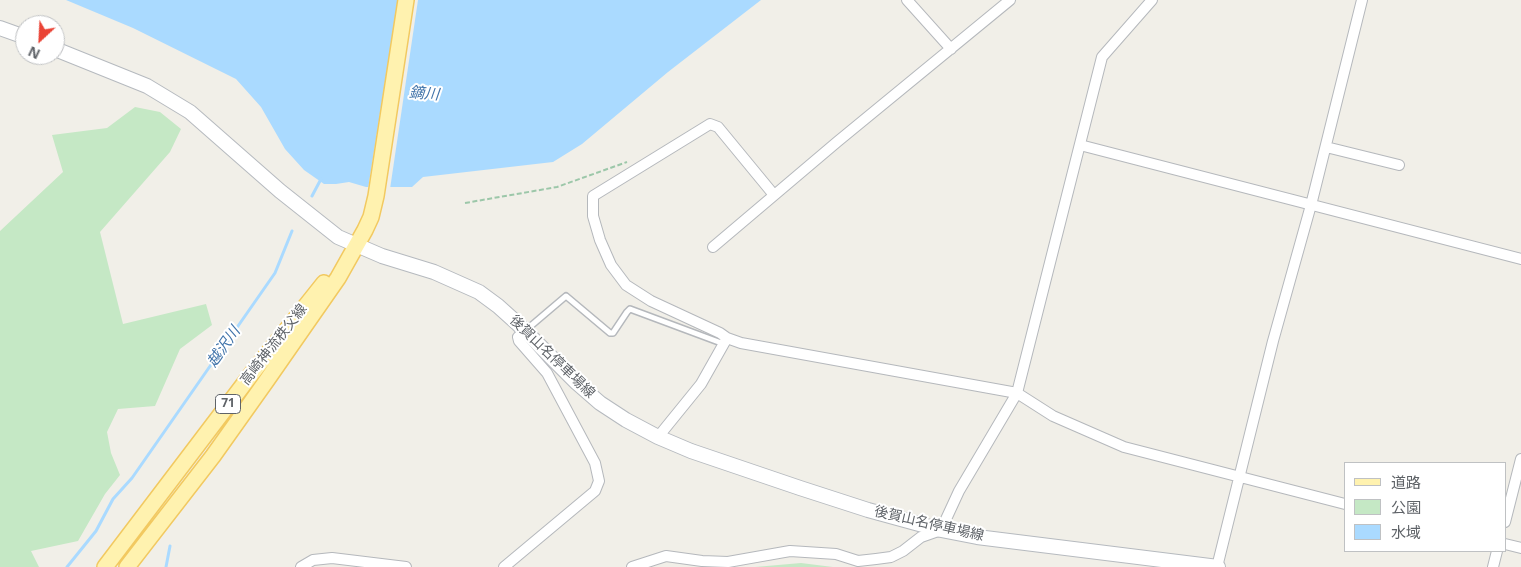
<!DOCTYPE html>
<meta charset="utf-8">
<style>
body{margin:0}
#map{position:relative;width:1521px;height:567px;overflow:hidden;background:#f1efe8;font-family:"Open Sans","Noto Sans JP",sans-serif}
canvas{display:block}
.legend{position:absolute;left:1344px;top:462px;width:162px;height:90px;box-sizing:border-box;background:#fff;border:1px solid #bfc1c3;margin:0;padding:6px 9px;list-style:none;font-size:15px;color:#5f6368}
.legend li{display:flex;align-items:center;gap:10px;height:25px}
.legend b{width:25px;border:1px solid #bfc1c3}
.north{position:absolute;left:15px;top:15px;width:50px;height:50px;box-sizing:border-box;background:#fff;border:1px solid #bfc1c3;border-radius:50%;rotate:205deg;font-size:14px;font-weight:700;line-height:20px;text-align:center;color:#5f6368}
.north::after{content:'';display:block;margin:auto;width:18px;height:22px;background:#ea4335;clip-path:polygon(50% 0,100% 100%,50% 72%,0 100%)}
</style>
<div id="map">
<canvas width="1521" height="567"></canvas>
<ul class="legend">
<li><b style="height:6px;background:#fff2af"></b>道路</li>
<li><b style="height:14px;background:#c5e8c5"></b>公園</li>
<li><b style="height:14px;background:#aadaff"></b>水域</li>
</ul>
<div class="north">N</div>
</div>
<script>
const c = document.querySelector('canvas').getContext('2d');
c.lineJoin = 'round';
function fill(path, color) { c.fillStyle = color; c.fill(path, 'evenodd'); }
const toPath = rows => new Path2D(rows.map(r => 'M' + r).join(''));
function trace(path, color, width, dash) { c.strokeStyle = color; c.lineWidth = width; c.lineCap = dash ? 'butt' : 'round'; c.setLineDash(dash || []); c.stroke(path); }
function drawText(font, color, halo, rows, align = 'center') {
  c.font = font + ' "Open Sans","Noto Sans JP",sans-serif'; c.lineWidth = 4; c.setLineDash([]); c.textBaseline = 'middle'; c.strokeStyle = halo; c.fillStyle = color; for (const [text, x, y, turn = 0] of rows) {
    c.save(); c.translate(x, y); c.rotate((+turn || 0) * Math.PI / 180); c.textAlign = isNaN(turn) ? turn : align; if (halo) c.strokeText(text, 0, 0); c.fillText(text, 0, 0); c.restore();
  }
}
const green = toPath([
 [135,107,160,112,181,129,170,152,100,232,123,324,206,304,212,325,180,349,155,406,118,409,107,432,111,453,120,475,105,494,78,541,31,551,39,567,0,567,0,231,63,172,52,135,107,128],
 [801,563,833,567,755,567]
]);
const water = toPath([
 [66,0,761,0,668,72,582,144,553,162,423,177,412,187,366,187,349,182,336,184,324,184,304,170,285,149,261,107,236,79,133,28]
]);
const pier = toPath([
 [398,0,418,0,390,189,368,189]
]);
const stream = toPath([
 [312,196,321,179],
 [67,567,96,531,113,499,132,478,275,273,292,231],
 [166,567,170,546]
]);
const path = toPath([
 [465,203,557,187,627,162]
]);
const lane = toPath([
 [526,330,566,296,610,333,613,333,627,312,630,309,724,344]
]);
const street = toPath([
 [907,0,951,49],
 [1080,145,1521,259],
 [1326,147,1399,165],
 [774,195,718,127,710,124,593,196,593,216,600,240,611,265,626,285,651,301,720,333,727,338,741,343,1017,393,1053,416,1124,447,1345,504],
 [713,247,837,142,1010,0],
 [658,437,701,384,727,338],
 [1505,522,1521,459],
 [1505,544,1521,548],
 [301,567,313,560,332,558,406,567],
 [504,567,595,491,599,481,595,463,547,373,519,341,518,337,525,331],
 [632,567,666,556,702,561,728,562,790,551,836,554,858,561,876,559,891,557,903,551,921,537,941,530,959,491,1017,393,1102,57,1152,0],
 [1217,567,1273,341,1311,205,1362,0],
 [1493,567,1497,551]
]);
const secondary = toPath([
 [0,28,25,37],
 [55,49,147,86,190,112,280,191,338,237,382,256,434,272,479,292,498,306,518,324,577,383,600,403,626,420,658,437,691,451,800,488,868,510,941,530,977,537,1218,567]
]);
const primary = toPath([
 [105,567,253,372,324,283],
 [127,567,213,456,267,380,338,278,365,230,371,217,376,196,406,0]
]);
const shields = [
 [228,404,25]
];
const shieldNames = [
 ["71",228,404]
];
const streetNames = [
 ["高崎神流秩父線",274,345,-52],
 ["後賀山名停車場線",552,357,44],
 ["後賀山名停車場線",929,524,13]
];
const waterNames = [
 ["鏑川",424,94,5],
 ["越沢川",224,347,-55]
];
fill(green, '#c5e8c5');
fill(water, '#aadaff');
fill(pier, '#f1efe8');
trace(stream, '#aadaff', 3);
trace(lane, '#b5b8bc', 8);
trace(street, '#b5b8bc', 12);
trace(secondary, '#b6babf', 16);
trace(primary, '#f2c960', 18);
trace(path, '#9cc7a9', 2, [5, 2.5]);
trace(lane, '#fff', 5);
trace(street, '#fff', 10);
trace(secondary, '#fff', 14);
trace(primary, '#fff2af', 15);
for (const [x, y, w] of shields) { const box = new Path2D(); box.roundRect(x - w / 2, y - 9.5, w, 19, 4); c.fillStyle = '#fff'; c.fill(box); trace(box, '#5f6368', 1); }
drawText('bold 12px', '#5f6368', null, shieldNames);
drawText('14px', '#5f6368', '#fff', streetNames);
drawText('italic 15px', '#4174aa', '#fff', waterNames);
</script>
